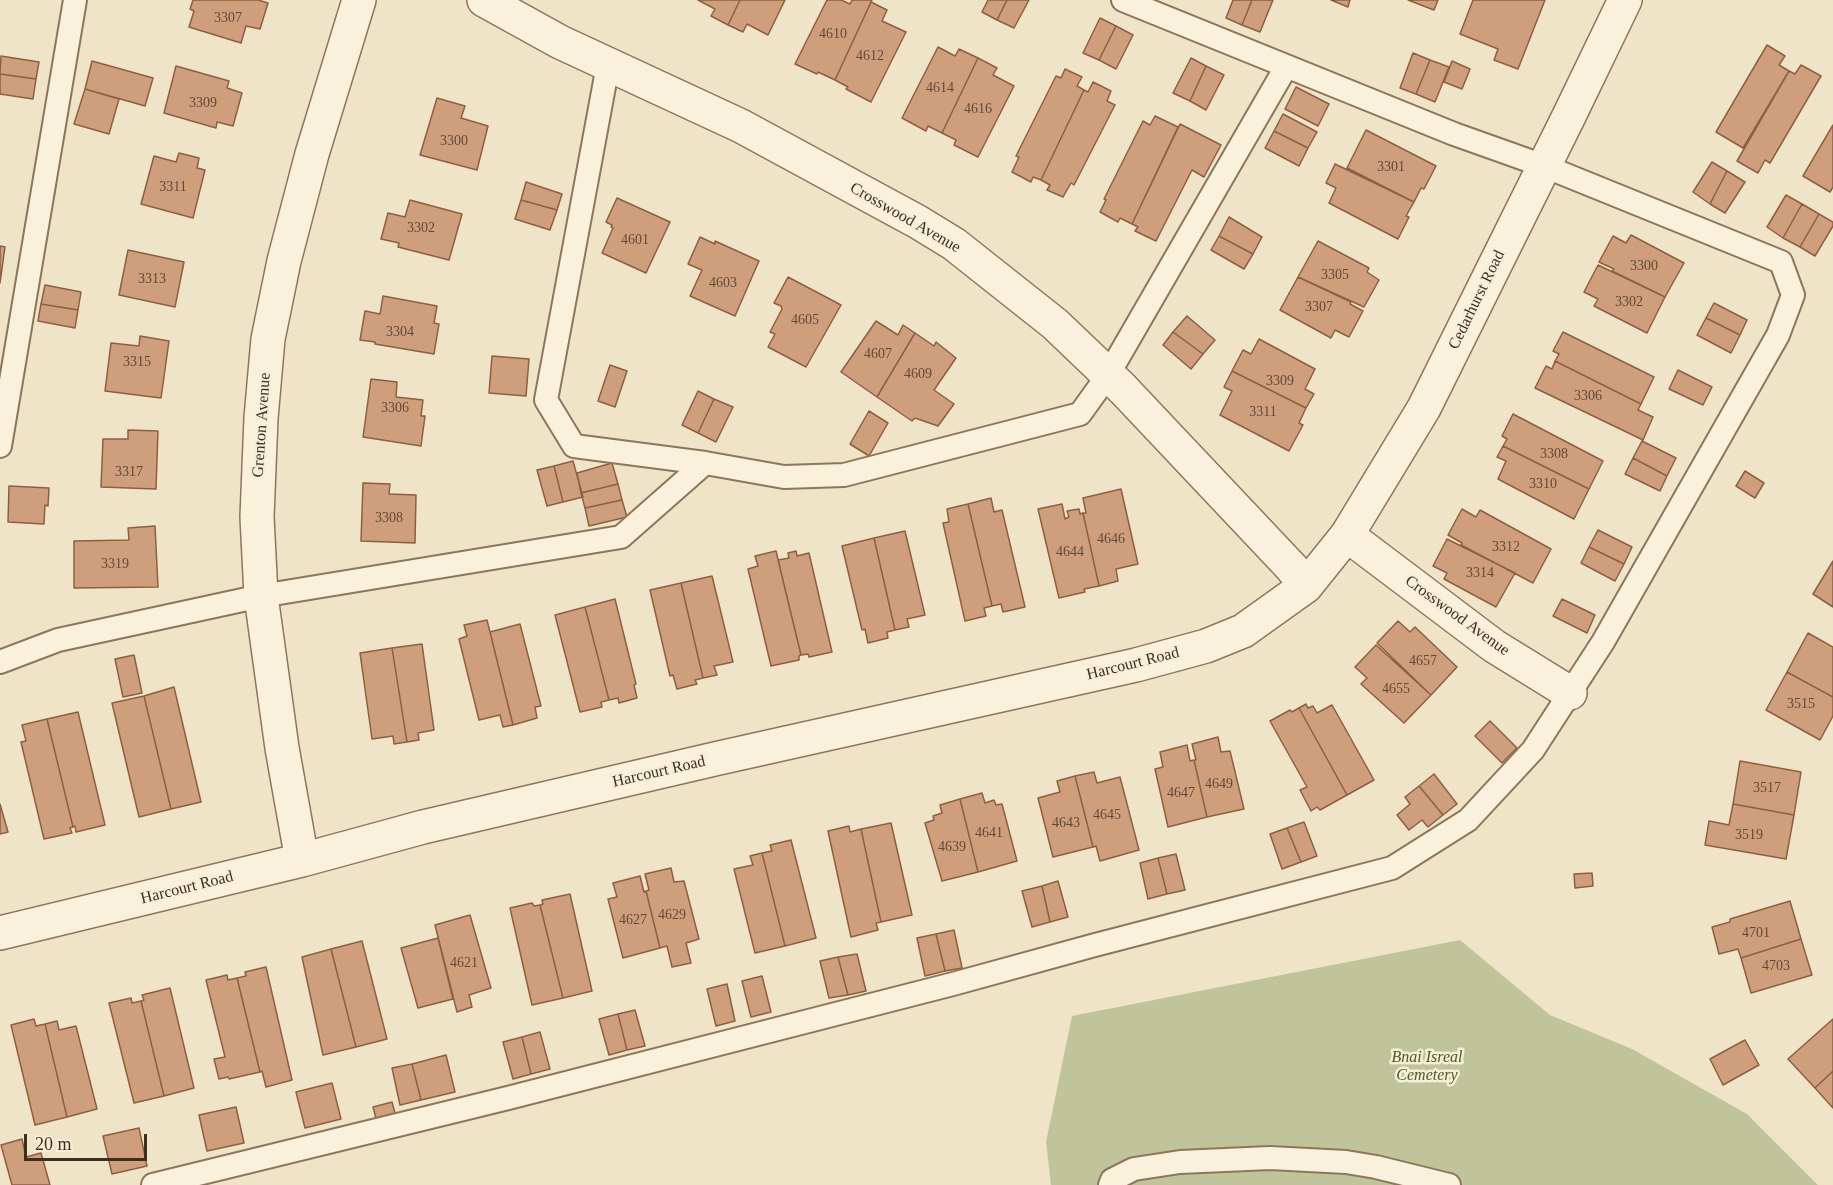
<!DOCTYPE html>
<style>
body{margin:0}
#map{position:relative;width:1833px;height:1185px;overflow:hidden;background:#f0e4c8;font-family:"Times New Roman",serif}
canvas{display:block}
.scale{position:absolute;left:24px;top:1134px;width:123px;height:27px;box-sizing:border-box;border:3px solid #3d2e20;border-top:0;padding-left:8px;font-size:18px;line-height:21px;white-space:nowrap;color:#3d2e20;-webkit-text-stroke:4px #f7eed8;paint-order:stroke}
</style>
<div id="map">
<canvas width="1833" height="1185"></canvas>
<div class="scale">20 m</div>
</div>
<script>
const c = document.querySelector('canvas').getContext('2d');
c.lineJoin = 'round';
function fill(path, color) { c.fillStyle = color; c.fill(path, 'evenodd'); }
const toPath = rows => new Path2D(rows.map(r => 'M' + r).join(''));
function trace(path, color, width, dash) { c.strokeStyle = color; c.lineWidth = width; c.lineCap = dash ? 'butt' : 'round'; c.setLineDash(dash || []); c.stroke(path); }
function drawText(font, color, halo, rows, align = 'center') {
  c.font = font + ' "Times New Roman",serif'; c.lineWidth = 5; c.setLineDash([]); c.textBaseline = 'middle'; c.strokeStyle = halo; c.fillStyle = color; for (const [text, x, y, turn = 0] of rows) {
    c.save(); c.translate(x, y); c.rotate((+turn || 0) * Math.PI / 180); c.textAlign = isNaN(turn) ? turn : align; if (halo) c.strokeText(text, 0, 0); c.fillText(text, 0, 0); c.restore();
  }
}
const cemetery = toPath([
 [1460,940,1550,1015,1632,1049,1747,1114,1818,1185,1051,1185,1046,1142,1072,1016]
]);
const building = toPath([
 [193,0,258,0,268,3,260,29,246,26,241,43,189,27,194,11,190,9,193,0],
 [698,0,740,0,728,25,711,16,715,9,698,0],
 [740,0,785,0,768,35,747,24,743,32,728,25,740,0],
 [827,0,841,0,850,4,852,0,872,0,835,80,818,72,817,74,795,64,827,0],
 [988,0,1007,0,997,20,982,12,988,0],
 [1007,0,1029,0,1014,28,997,20,1007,0],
 [1233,0,1252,0,1242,25,1226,18,1233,0],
 [1252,0,1273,0,1260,32,1242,25,1252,0],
 [1331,0,1350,0,1348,7,1331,0],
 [1408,0,1438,0,1434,10,1408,0],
 [1473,0,1545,0,1518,69,1494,60,1498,49,1460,34,1473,0],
 [871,2,887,10,882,21,906,32,871,102,846,89,848,87,835,80,871,2],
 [1100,18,1116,26,1099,60,1083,53,1100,18],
 [1116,26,1133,35,1116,69,1099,60,1116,26],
 [1767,45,1785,56,1779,65,1789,71,1743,148,1716,132,1767,45],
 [938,47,955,56,959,49,978,58,942,133,928,126,926,131,902,118,938,47],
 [1413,53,1430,60,1416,94,1400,88,1413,53],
 [1,56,39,62,36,79,0,74,1,56],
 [978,58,997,68,993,75,1014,86,978,157,954,145,956,140,942,133,978,58],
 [1191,58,1206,66,1190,101,1173,93,1191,58],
 [1430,60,1449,67,1435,102,1416,94,1430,60],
 [92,61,153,78,145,106,85,89,92,61],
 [1452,61,1470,69,1462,89,1444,82,1452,61],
 [1801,65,1821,76,1770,163,1765,160,1758,173,1737,161,1789,71,1795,74,1801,65],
 [176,66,229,81,227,88,242,93,233,126,217,122,216,128,164,113,176,66],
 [1206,66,1224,75,1206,110,1190,101,1206,66],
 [1065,69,1082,77,1077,86,1084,90,1041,180,1033,177,1031,182,1012,172,1019,157,1016,156,1056,76,1061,78,1065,69],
 [0,74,36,79,33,99,0,94,0,74],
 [1093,82,1111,91,1107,101,1115,105,1074,185,1071,183,1063,197,1047,190,1050,185,1041,180,1084,90,1088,92,1093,82],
 [1296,87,1329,104,1318,126,1285,109,1296,87],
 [85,89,119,99,109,134,74,124,85,89],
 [437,98,465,106,461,118,488,126,477,170,420,155,437,98],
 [1283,114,1317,132,1308,148,1274,131,1283,114],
 [1155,116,1178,127,1132,224,1120,218,1118,222,1100,212,1106,200,1104,199,1143,121,1150,125,1155,116],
 [1180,124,1221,145,1204,177,1192,170,1156,241,1135,231,1138,227,1132,224,1180,124],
 [1833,125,1833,187,1830,192,1803,176,1833,125],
 [1366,130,1436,166,1424,189,1421,188,1414,202,1347,168,1366,130],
 [1274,131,1308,148,1299,166,1265,148,1274,131],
 [179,153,199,158,197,168,205,170,193,218,141,204,154,156,176,162,179,153],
 [1712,162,1727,171,1710,204,1693,192,1712,162],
 [1335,164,1414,202,1406,216,1409,217,1398,239,1329,203,1336,188,1326,183,1335,164],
 [1727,171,1745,182,1725,213,1710,204,1727,171],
 [526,182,562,194,557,210,521,200,526,182],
 [1786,195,1802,204,1783,238,1767,227,1786,195],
 [617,198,670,222,646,273,602,253,613,228,611,227,612,225,606,222,617,198],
 [410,200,462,214,449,260,398,247,399,243,381,239,388,213,405,217,410,200],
 [521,200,557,210,550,230,515,219,521,200],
 [1802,204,1819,214,1800,247,1783,238,1802,204],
 [1819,214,1833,222,1833,226,1815,256,1800,247,1819,214],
 [1229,217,1262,237,1253,254,1219,236,1229,217],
 [1631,235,1684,263,1665,297,1612,271,1614,269,1599,262,1613,236,1626,243,1631,235],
 [1219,236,1253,254,1244,269,1211,250,1219,236],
 [700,237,715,244,715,241,759,261,735,316,690,296,702,270,688,264,700,237],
 [1318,241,1369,268,1367,272,1379,280,1364,307,1298,277,1318,241],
 [0,246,5,247,0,283,0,246],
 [128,250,184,262,175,307,119,295,128,250],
 [1598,265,1665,297,1647,333,1594,306,1598,299,1584,292,1598,265],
 [788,277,841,305,806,367,768,347,775,334,770,332,782,309,781,306,774,303,788,277],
 [1298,277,1351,302,1350,304,1363,311,1349,337,1335,330,1331,338,1280,310,1298,277],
 [45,285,81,292,78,310,41,304,45,285],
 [383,296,437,306,434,323,439,324,434,354,375,344,375,342,360,340,365,311,380,314,383,296],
 [1714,303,1747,320,1740,335,1706,318,1714,303],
 [41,304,78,310,75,328,38,321,41,304],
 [1187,316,1215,340,1203,354,1173,332,1187,316],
 [1706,318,1740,335,1731,353,1697,335,1706,318],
 [876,321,898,335,903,325,915,333,877,397,841,372,876,321],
 [1173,332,1203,354,1191,369,1163,345,1173,332],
 [1563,332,1654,377,1641,404,1555,361,1559,354,1553,351,1563,332],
 [915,333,934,346,936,342,956,358,934,390,954,404,938,426,915,418,912,421,877,397,915,333],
 [140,336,169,341,161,398,105,391,111,343,139,346,140,336],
 [1259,339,1315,369,1305,389,1314,394,1306,408,1232,371,1243,350,1251,354,1259,339],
 [492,356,529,359,526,396,489,393,492,356],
 [1555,361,1641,404,1638,410,1653,417,1643,440,1535,388,1546,366,1552,369,1555,361],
 [610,365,627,371,615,407,598,401,610,365],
 [1678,370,1712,387,1703,405,1669,389,1678,370],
 [1232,371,1306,408,1299,423,1303,425,1289,451,1220,415,1232,391,1224,387,1232,371],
 [371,379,397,382,396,397,423,400,421,416,425,416,421,446,363,437,371,379],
 [698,391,714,399,698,433,682,425,698,391],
 [714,399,733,407,716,442,698,433,714,399],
 [869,411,888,423,869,456,850,444,869,411],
 [1513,414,1603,461,1589,489,1503,446,1507,439,1502,436,1513,414],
 [128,430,158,431,156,489,101,487,103,439,128,439,128,430],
 [1642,441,1676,458,1667,476,1633,458,1642,441],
 [1503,446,1589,489,1574,519,1498,479,1506,461,1497,457,1503,446],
 [1633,458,1667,476,1660,491,1625,474,1633,458],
 [573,461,583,497,563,502,554,466,573,461],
 [612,463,618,484,581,493,577,473,612,463],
 [554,466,563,502,547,506,537,470,554,466],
 [1745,471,1764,483,1755,498,1736,486,1745,471],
 [363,483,390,484,389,494,416,495,415,543,361,541,363,483],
 [618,484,622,500,585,508,581,493,618,484],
 [9,486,49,488,48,506,45,505,44,524,8,522,9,486],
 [1121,489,1138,564,1116,569,1118,581,1099,586,1083,513,1086,513,1083,498,1121,489],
 [991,498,994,512,1002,510,1025,607,1003,612,1001,604,992,606,968,504,991,498],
 [622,500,627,517,589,526,585,508,622,500],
 [968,504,992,606,984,608,986,616,965,621,943,523,949,522,947,509,968,504],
 [1062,504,1065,519,1069,517,1067,511,1079,509,1080,514,1083,513,1099,586,1084,589,1085,592,1059,598,1038,509,1062,504],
 [1462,509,1476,517,1480,510,1551,549,1533,583,1461,545,1462,543,1448,535,1462,509],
 [155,526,158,587,74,588,74,541,129,540,128,528,155,526],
 [1598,530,1632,547,1624,564,1589,547,1598,530],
 [905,531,925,615,907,619,909,627,895,630,874,538,905,531],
 [874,538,895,630,887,632,888,638,868,643,865,629,862,630,842,546,874,538],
 [1447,539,1515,573,1496,607,1444,579,1447,573,1433,566,1447,539],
 [1589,547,1624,564,1615,581,1581,563,1589,547],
 [776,551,801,655,799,656,799,660,771,666,748,569,758,566,755,556,776,551],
 [796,551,797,556,809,553,832,652,809,657,808,654,801,655,778,560,789,558,788,553,796,551],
 [1833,561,1833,607,1813,594,1833,561],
 [712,576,733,662,714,666,717,675,703,678,681,583,712,576],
 [681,583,703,678,695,680,697,684,677,689,673,675,670,676,650,590,681,583],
 [615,599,636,684,634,685,637,698,619,703,618,698,609,700,585,607,615,599],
 [1562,599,1595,615,1587,633,1553,616,1562,599],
 [585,607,609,700,601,702,602,707,580,712,555,615,585,607],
 [487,620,513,725,503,727,500,715,479,720,459,639,467,636,464,625,487,620],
 [1398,621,1410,632,1415,627,1457,667,1431,695,1377,643,1398,621],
 [520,624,541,706,535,707,537,718,513,725,490,632,520,624],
 [1808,633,1833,647,1833,697,1787,672,1808,633],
 [422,644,434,730,418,733,419,740,407,742,392,648,422,644],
 [1376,645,1431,695,1404,723,1361,684,1367,678,1355,667,1376,645],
 [392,648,407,742,394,744,393,736,372,739,360,653,392,648],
 [134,655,142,693,123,697,115,659,134,655],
 [1787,672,1833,697,1833,716,1820,740,1766,710,1787,672],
 [174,687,201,802,171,809,144,696,174,687],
 [144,696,171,809,139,817,112,703,144,696],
 [1306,704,1308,708,1313,706,1317,713,1332,705,1374,780,1347,795,1299,708,1306,704],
 [1299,708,1347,795,1320,810,1317,807,1311,811,1300,790,1307,787,1270,721,1290,710,1292,712,1299,708],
 [78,712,105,825,76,832,75,826,73,827,47,719,78,712],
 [47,719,73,827,70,828,72,833,44,839,21,742,26,741,22,725,47,719],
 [1490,721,1517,748,1502,763,1475,736,1490,721],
 [1218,737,1221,752,1230,751,1244,809,1207,817,1194,760,1196,760,1192,744,1218,737],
 [1187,745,1190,761,1194,760,1207,817,1168,827,1155,769,1163,767,1160,752,1187,745],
 [1740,761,1801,772,1794,815,1733,804,1740,761],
 [1094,772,1097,783,1120,777,1139,850,1100,861,1096,846,1093,847,1075,776,1094,772],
 [1434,774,1457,804,1443,815,1419,786,1434,774],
 [1075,776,1093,847,1053,857,1038,798,1060,792,1057,781,1075,776],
 [1419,786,1443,815,1428,827,1422,820,1409,830,1397,815,1410,804,1405,797,1419,786],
 [982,793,985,803,994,800,996,805,1002,804,1017,861,978,872,960,799,982,793],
 [960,799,978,872,942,881,925,823,934,820,933,816,942,813,940,805,960,799],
 [0,804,8,832,0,834,0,804],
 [1733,804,1794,815,1786,859,1705,845,1709,821,1729,825,1733,804],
 [1304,822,1317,856,1301,862,1287,828,1304,822],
 [891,823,912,915,881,922,861,829,891,823],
 [849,826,850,832,861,829,881,922,876,923,878,930,851,937,828,831,849,826],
 [1287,828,1301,862,1282,869,1270,834,1287,828],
 [791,840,816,938,785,946,762,853,772,851,770,845,791,840],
 [762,853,785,946,755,953,734,869,753,865,750,856,762,853],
 [1176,854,1185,890,1167,894,1158,858,1176,854],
 [1158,858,1167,894,1148,899,1140,863,1158,858],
 [671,868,674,882,684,881,699,939,686,943,691,963,672,967,667,946,660,948,646,891,649,890,645,874,671,868],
 [1592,873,1593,886,1575,888,1574,874,1592,873],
 [640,876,644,892,646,891,660,948,623,958,608,899,617,897,613,883,640,876],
 [1058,881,1068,917,1050,922,1042,886,1058,881],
 [1042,886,1050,922,1032,927,1022,891,1042,886],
 [570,894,592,991,563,998,540,905,543,904,542,900,570,894],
 [1790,901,1801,939,1741,958,1738,949,1719,954,1712,927,1730,922,1730,919,1790,901],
 [532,903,534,906,540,905,563,998,532,1005,510,908,532,903],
 [470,915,491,988,469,995,472,1007,457,1012,435,925,470,915],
 [954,930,962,968,945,971,936,934,954,930],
 [936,934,945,971,925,976,917,938,936,934],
 [438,938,453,999,418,1008,401,948,438,938],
 [1801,939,1812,975,1751,993,1741,958,1801,939],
 [362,941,387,1039,356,1047,331,949,362,941],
 [331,949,356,1047,323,1055,302,957,331,949],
 [857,954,866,991,848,995,838,957,857,954],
 [838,957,848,995,829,998,820,961,838,957],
 [266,967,292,1080,266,1087,262,1071,260,1072,237,978,246,976,245,972,266,967],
 [227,975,228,980,237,978,260,1072,229,1079,228,1077,219,1079,214,1059,225,1057,206,980,227,975],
 [762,976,771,1012,751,1017,742,981,762,976],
 [727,984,735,1021,716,1026,707,989,727,984],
 [170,988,194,1088,164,1096,141,1001,144,1000,142,995,170,988],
 [131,998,132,1003,141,1001,164,1096,134,1103,109,1003,131,998],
 [635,1010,645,1046,627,1050,618,1014,635,1010],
 [618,1014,627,1050,609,1055,599,1019,618,1014],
 [34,1019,36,1026,45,1024,67,1117,35,1125,11,1025,34,1019],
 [1833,1019,1833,1071,1815,1088,1788,1059,1833,1019],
 [57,1021,59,1030,76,1026,97,1109,67,1117,45,1024,57,1021],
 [540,1032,550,1069,531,1074,522,1037,540,1032],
 [522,1037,531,1074,513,1079,503,1042,522,1037],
 [1745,1040,1759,1065,1723,1085,1710,1059,1745,1040],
 [446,1055,455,1092,421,1100,412,1064,446,1055],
 [412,1064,421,1100,400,1105,392,1068,412,1064],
 [1833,1071,1833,1108,1815,1088,1833,1071],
 [332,1083,341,1119,305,1128,296,1092,332,1083],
 [392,1102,396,1117,377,1122,373,1107,392,1102],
 [236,1107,244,1143,207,1151,199,1115,236,1107],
 [139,1128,147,1166,112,1174,103,1136,139,1128],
 [22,1139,26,1157,41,1153,50,1185,12,1185,1,1145,22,1139]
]);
const lane = toPath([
 [608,65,546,400,574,446,705,463,784,477,844,475,1080,414,1108,375,1286,67],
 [0,446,75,0],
 [0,662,58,640,261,596,621,537,705,463],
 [153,1185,508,1098,953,984,1095,945,1392,868,1468,820,1533,750,1603,642,1778,335,1793,295,1781,262,1544,166,1454,134,1123,0],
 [1110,1185,1112,1180,1134,1169,1180,1162,1270,1158,1346,1162,1376,1167,1449,1185]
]);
const street = toPath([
 [484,0,560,42,741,126,918,222,954,244,1055,324,1123,389,1292,568,1306,586],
 [1347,535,1494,646,1570,693],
 [302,860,282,748,261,596,257,517,261,418,268,339,284,261,312,154,359,0],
 [0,933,302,860,423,827,719,758,1136,665,1206,646,1243,631,1306,586,1347,535,1424,408,1569,116,1625,0]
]);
const numberNames = [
 ["3307",228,18],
 ["4610",833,34],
 ["4612",870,56],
 ["4614",940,88],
 ["3309",203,103],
 ["4616",978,109],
 ["3300",454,141],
 ["3301",1391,167],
 ["3311",173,187],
 ["3302",421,228],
 ["4601",635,240],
 ["3300",1644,266],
 ["3305",1335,275],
 ["3313",152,279],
 ["4603",723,283],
 ["3302",1629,302],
 ["3307",1319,307],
 ["4605",805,320],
 ["3304",400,332],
 ["4607",878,354],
 ["3315",137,362],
 ["4609",918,374],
 ["3309",1280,381],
 ["3306",1588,396],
 ["3306",395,408],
 ["3311",1263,412],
 ["3308",1554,454],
 ["3317",129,472],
 ["3310",1543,484],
 ["3308",389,518],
 ["4646",1111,539],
 ["3312",1506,547],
 ["4644",1070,552],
 ["3319",115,564],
 ["3314",1480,573],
 ["4657",1423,661],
 ["4655",1396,689],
 ["3515",1801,704],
 ["4649",1219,784],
 ["3517",1767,788],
 ["4647",1181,793],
 ["4645",1107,815],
 ["4643",1066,823],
 ["4641",989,833],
 ["3519",1749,835],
 ["4639",952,847],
 ["4629",672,915],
 ["4627",633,920],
 ["4701",1756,933],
 ["4621",464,963],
 ["4703",1776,966]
];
const streetNames = [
 ["Crosswood Avenue",905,218,30],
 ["Cedarhurst Road",1477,300,-64],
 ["Grenton Avenue",262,425,-86],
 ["Crosswood Avenue",1457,616,36],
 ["Harcourt Road",1133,664,-14],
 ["Harcourt Road",659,772,-13],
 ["Harcourt Road",187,888,-14]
];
const parkNames = [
 ["Bnai Isreal",1427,1058],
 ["Cemetery",1427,1076]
];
fill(cemetery, '#bfc49a');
fill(building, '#cf9f7d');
trace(building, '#8d5f41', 1.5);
trace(lane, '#8d765c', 26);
trace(street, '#8d765c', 36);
trace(lane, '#faf1dc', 22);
trace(street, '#faf1dc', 33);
drawText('14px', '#624a37', null, numberNames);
drawText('16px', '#3d2e20', '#f7eed8', streetNames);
drawText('italic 16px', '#4d5a26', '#f7eed8', parkNames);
</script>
